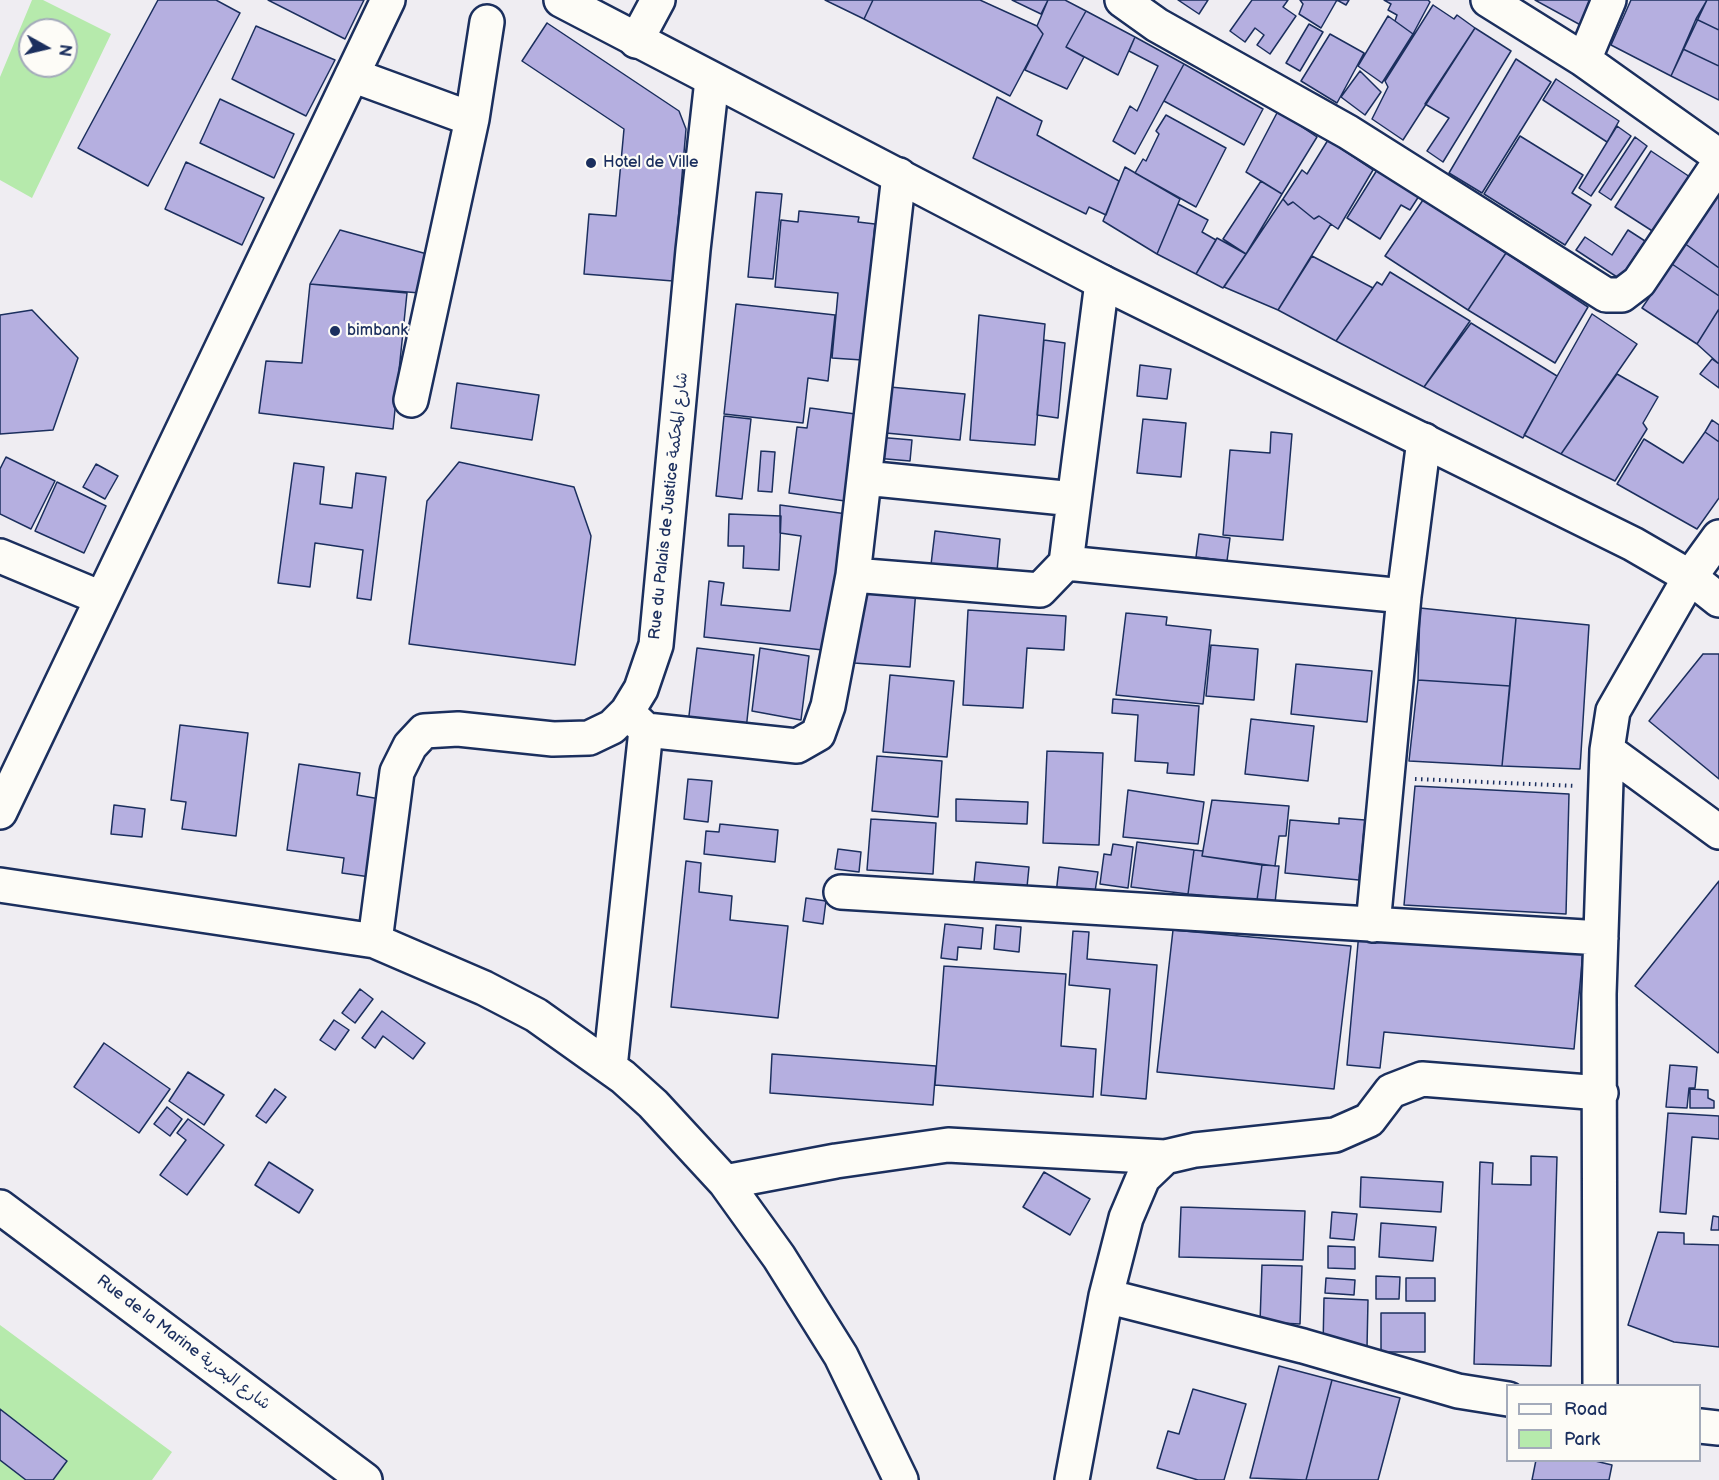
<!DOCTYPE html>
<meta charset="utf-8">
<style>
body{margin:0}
#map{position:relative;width:1719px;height:1480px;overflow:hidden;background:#efedf2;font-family:"Balsamiq Sans",sans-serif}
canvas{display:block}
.legend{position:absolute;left:1506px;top:1384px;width:195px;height:78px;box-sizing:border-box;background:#fdfcf7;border:2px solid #a3aaba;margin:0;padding:8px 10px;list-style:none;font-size:18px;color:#1b2f5e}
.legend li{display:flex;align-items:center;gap:12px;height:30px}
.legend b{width:30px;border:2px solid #a3aaba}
.north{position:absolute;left:18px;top:18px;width:60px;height:60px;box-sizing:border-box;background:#fdfcf7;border:2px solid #a3aaba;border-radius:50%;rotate:98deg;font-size:16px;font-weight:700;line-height:24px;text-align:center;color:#1b2f5e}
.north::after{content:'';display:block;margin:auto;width:21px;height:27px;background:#1b2f5e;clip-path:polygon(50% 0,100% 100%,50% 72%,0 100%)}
</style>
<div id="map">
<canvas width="1719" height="1480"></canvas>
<ul class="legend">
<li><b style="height:8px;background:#fdfcf7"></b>Road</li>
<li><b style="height:16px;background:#b6eaac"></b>Park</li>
</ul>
<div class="north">N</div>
</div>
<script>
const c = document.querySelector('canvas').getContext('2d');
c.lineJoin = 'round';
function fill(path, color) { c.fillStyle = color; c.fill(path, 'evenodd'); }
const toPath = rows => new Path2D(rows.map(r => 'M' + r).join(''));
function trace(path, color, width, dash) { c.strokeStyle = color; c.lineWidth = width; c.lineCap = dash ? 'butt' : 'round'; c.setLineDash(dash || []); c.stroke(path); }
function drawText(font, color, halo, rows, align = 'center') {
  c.font = font + ' "Balsamiq Sans","Playpen Sans Arabic",sans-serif'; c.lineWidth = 4.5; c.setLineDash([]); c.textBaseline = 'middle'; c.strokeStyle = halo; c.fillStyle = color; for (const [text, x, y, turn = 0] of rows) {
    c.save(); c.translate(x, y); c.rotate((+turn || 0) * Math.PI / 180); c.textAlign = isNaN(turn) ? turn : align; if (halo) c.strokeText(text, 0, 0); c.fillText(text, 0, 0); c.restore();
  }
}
const green = toPath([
 [32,0,43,0,111,34,32,198,0,180,0,77],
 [30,30,66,30,66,66,30,66],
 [0,1325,172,1452,152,1480,0,1480]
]);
const building = toPath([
 [158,0,216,0,240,13,148,186,78,148,158,0],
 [268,0,364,0,345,39,268,0],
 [825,0,873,0,864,19,825,0],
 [873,0,980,0,1037,26,1043,34,1010,96,864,19,873,0],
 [1012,0,1048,0,1041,14,1012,0],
 [1048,0,1065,0,1086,11,1066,47,1084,57,1067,89,1025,70,1043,34,1037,26,1048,0],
 [1178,0,1208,0,1199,14,1178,0],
 [1252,0,1288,0,1283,7,1296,16,1270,54,1257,45,1264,35,1255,28,1245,42,1230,31,1252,0],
 [1300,0,1349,0,1346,5,1337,0,1321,28,1299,14,1303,4,1300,0],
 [1384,0,1428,0,1430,2,1413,34,1395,21,1397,15,1388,10,1391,4,1384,0],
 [1535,0,1601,0,1586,28,1535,0],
 [1631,0,1707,0,1671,76,1611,45,1631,0],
 [1707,0,1719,0,1719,30,1696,19,1707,0],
 [1433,5,1454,19,1457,15,1475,28,1403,140,1372,119,1388,87,1385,81,1433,5],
 [1086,11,1135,37,1118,75,1066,47,1086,11],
 [1388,16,1413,34,1382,83,1358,66,1388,16],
 [1696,19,1719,30,1719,66,1683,49,1696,19],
 [547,23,679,111,686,129,673,281,584,274,589,214,616,216,624,129,522,61,547,23],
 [1309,24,1323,32,1300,71,1286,63,1309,24],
 [256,26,335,60,306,116,232,79,256,26],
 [1475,28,1511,51,1443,162,1427,151,1449,118,1425,104,1475,28],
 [1330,34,1364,53,1337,103,1301,81,1330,34],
 [1135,37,1184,64,1135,154,1113,141,1130,106,1137,111,1158,66,1129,51,1135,37],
 [1683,49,1719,66,1719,100,1671,76,1683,49],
 [1516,59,1551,82,1482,193,1449,173,1516,59],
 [1184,64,1263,109,1244,145,1164,101,1184,64],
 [1360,71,1381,92,1365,115,1341,97,1360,71],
 [1556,79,1619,121,1607,142,1543,100,1556,79],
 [997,97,1042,121,1037,135,1119,181,1106,215,1089,207,1086,214,973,158,997,97],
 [220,99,294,134,274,178,200,143,220,99],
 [1278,111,1317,137,1282,194,1246,172,1278,111],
 [1166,115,1226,148,1196,207,1135,173,1143,159,1146,161,1159,134,1156,131,1166,115],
 [1617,126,1631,136,1591,196,1579,188,1617,126],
 [1520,136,1583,175,1572,193,1591,205,1565,245,1484,194,1520,136],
 [1635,137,1647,146,1611,200,1599,192,1635,137],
 [1328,140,1373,170,1338,229,1319,216,1314,219,1293,202,1288,205,1283,199,1302,170,1307,174,1328,140],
 [1651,151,1693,179,1657,234,1615,207,1651,151],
 [186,162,264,198,242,245,165,209,186,162],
 [1125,167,1180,199,1157,254,1103,221,1125,167],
 [1377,170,1419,196,1410,210,1401,205,1380,239,1347,218,1377,170],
 [1261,181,1282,194,1246,254,1223,239,1261,181],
 [1719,188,1719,268,1684,243,1719,188],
 [756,192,782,194,773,279,748,277,756,192],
 [1283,199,1288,205,1293,202,1314,219,1319,216,1331,224,1278,310,1224,287,1283,199],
 [1423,200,1506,253,1468,310,1385,256,1423,200],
 [1178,204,1208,220,1202,232,1216,240,1196,274,1157,254,1178,204],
 [799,211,859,217,858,222,875,224,862,360,832,358,838,293,775,287,781,220,798,222,799,211],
 [340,230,427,254,420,293,310,284,340,230],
 [1628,230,1645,241,1620,279,1576,250,1585,237,1612,255,1628,230],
 [1217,238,1246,254,1223,288,1196,274,1217,238],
 [1684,243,1719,268,1719,296,1672,264,1684,243],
 [1506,253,1588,307,1555,363,1468,310,1506,253],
 [1312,256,1373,288,1336,341,1278,310,1312,256],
 [1672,264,1719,296,1719,309,1697,344,1642,308,1672,264],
 [1390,272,1470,321,1424,387,1336,341,1377,282,1382,285,1390,272],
 [310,284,407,293,393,429,259,413,266,361,302,363,310,284],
 [736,304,835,315,828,381,808,378,803,423,724,414,736,304],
 [1719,309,1719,364,1697,344,1719,309],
 [32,310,78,358,53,430,0,434,0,315,32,310],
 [1592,314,1637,344,1561,454,1524,435,1592,314],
 [979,315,1045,324,1035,445,970,440,979,315],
 [1471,323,1557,376,1523,438,1424,387,1471,323],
 [1044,340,1065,343,1058,418,1037,415,1044,340],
 [1712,359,1719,364,1719,388,1700,374,1712,359],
 [1140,365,1171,369,1167,399,1137,396,1140,365],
 [1617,374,1658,397,1643,423,1647,429,1615,481,1561,454,1617,374],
 [457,383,539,395,532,440,451,428,457,383],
 [890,387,965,394,960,440,886,433,890,387],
 [810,408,863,415,852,502,789,493,797,427,807,428,810,408],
 [724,416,751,419,742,499,716,496,724,416],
 [1143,419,1186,423,1181,477,1137,473,1143,419],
 [1712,420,1719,425,1719,442,1705,432,1712,420],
 [1271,432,1292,434,1283,540,1223,535,1230,450,1270,453,1271,432],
 [1705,432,1719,442,1719,498,1697,529,1617,484,1644,439,1683,463,1705,432],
 [877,437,912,440,910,461,875,458,877,437],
 [761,451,775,452,772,492,758,491,761,451],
 [6,457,55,481,31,529,0,514,0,469,6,457],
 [459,462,574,487,591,536,575,665,409,644,427,501,459,462],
 [294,463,324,467,320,504,352,508,356,473,386,477,371,600,357,598,363,550,315,543,310,587,278,583,294,463],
 [96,464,118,476,105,499,83,487,96,464],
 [57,482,106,506,84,553,35,531,57,482],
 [780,505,847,514,832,651,704,637,709,581,724,583,721,605,790,611,801,536,780,533,780,505],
 [729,514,781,516,779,570,743,568,744,546,728,546,729,514],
 [935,531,1000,539,996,582,930,573,935,531],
 [1199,534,1230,538,1227,561,1196,557,1199,534],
 [860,585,916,589,910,667,854,663,860,585],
 [1420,608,1516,618,1510,686,1418,680,1420,608],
 [968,610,1066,616,1064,650,1027,648,1023,708,963,705,968,610],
 [1126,613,1167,617,1166,625,1211,630,1203,704,1116,695,1126,613],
 [1516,618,1589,625,1580,769,1502,766,1516,618],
 [1211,645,1258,649,1254,700,1206,696,1211,645],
 [697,648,754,655,746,730,688,724,697,648],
 [760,648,809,656,801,720,752,711,760,648],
 [1703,654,1719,654,1719,779,1649,721,1703,654],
 [1296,664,1372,671,1367,722,1291,714,1296,664],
 [890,675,954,681,947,757,883,752,890,675],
 [1418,680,1510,686,1502,766,1409,761,1418,680],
 [1113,699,1199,706,1194,775,1167,773,1168,763,1135,761,1138,715,1112,713,1113,699],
 [1251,719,1314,726,1308,781,1245,774,1251,719],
 [180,725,248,733,236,836,182,829,186,802,171,800,180,725],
 [1047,751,1103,753,1099,845,1043,843,1047,751],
 [877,756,942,761,938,817,872,811,877,756],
 [299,764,360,773,357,795,380,799,370,877,342,873,344,858,287,850,299,764],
 [688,779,712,781,708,822,684,819,688,779],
 [1415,786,1569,794,1566,914,1404,905,1415,786],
 [1128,790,1204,802,1198,844,1123,837,1128,790],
 [956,799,1028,802,1027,824,956,821,956,799],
 [1212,800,1289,806,1286,836,1279,836,1275,866,1202,856,1212,800],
 [114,805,145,809,142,837,111,834,114,805],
 [1339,818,1365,820,1359,880,1285,873,1290,820,1339,824,1339,818],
 [871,819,936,823,933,874,867,870,871,819],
 [720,824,778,830,775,862,704,854,706,831,719,832,720,824],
 [1137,842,1194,850,1188,894,1131,887,1137,842],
 [1113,844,1133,847,1128,888,1100,884,1104,854,1111,855,1113,844],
 [838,849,861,852,859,872,835,869,838,849],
 [1194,850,1203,851,1202,856,1262,865,1257,900,1188,894,1194,850],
 [686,861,701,863,699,892,732,896,730,920,788,926,778,1018,671,1007,686,861],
 [976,862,1029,867,1027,887,974,882,976,862],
 [1262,865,1279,866,1275,903,1257,900,1262,865],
 [1059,867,1098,872,1094,898,1056,894,1059,867],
 [1719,881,1719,1051,1718,1053,1635,986,1719,881],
 [806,898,826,901,823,924,803,921,806,898],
 [945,924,983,928,981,949,958,947,957,960,941,958,945,924],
 [996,925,1021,927,1019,952,994,949,996,925],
 [1173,930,1351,946,1334,1089,1157,1072,1173,930],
 [1073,931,1089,932,1087,959,1157,965,1146,1099,1101,1095,1110,989,1069,985,1073,931],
 [1359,932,1583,952,1574,1049,1384,1032,1380,1068,1347,1065,1359,932],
 [944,966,1066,974,1061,1046,1096,1049,1093,1097,935,1085,944,966],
 [360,989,373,999,355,1023,342,1013,360,989],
 [382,1011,425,1043,413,1059,383,1036,375,1048,362,1038,382,1011],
 [334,1020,349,1030,335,1050,320,1040,334,1020],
 [104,1043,170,1089,139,1133,74,1087,104,1043],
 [772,1054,936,1066,933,1105,770,1093,772,1054],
 [1670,1065,1697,1067,1695,1088,1689,1088,1687,1108,1666,1107,1670,1065],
 [188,1072,224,1095,204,1125,169,1101,188,1072],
 [275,1089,286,1097,266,1123,256,1116,275,1089],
 [1690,1089,1708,1090,1708,1098,1714,1101,1714,1108,1690,1108,1690,1089],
 [167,1107,182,1119,170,1136,154,1124,167,1107],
 [1668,1113,1719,1116,1719,1139,1692,1137,1686,1214,1660,1212,1668,1113],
 [188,1119,224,1145,187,1195,160,1175,186,1140,177,1133,188,1119],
 [1531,1156,1557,1157,1551,1366,1474,1364,1480,1162,1493,1163,1492,1184,1531,1185,1531,1156],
 [269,1162,313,1190,299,1213,255,1185,269,1162],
 [1044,1172,1090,1199,1070,1235,1023,1207,1044,1172],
 [1361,1177,1443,1182,1441,1212,1360,1207,1361,1177],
 [1181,1207,1305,1211,1303,1260,1179,1257,1181,1207],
 [1332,1212,1357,1214,1354,1240,1330,1238,1332,1212],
 [1713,1216,1719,1217,1719,1230,1711,1230,1713,1216],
 [1381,1223,1436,1227,1433,1261,1379,1257,1381,1223],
 [1658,1232,1684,1233,1684,1244,1719,1245,1719,1347,1674,1342,1628,1325,1658,1232],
 [1328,1246,1355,1247,1355,1269,1328,1268,1328,1246],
 [1262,1265,1302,1266,1300,1324,1260,1322,1262,1265],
 [1376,1276,1400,1277,1399,1299,1376,1299,1376,1276],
 [1326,1278,1355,1280,1354,1295,1325,1293,1326,1278],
 [1406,1278,1435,1278,1435,1301,1406,1301,1406,1278],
 [1324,1298,1368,1300,1367,1348,1323,1347,1324,1298],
 [1381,1313,1425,1313,1425,1352,1381,1352,1381,1313],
 [1279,1366,1332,1380,1306,1480,1250,1478,1279,1366],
 [1332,1380,1400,1398,1378,1480,1306,1480,1332,1380],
 [1193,1389,1246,1404,1224,1480,1198,1480,1157,1468,1168,1431,1179,1434,1193,1389],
 [0,1409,67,1461,53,1480,26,1480,0,1460,0,1409],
 [1536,1460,1591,1460,1612,1465,1609,1480,1532,1480,1536,1460]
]);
const path = toPath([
 [1415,779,1576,786]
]);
const minor = toPath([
 [1122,0,1157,25,1348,132,1606,295,1622,295,1639,282,1719,163],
 [1488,0,1584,60,1719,156],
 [636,41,658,0],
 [1584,60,1609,0],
 [352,75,472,119],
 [411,400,472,119,487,22],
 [865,478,1074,499],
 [0,556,101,598],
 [1066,563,1404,596],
 [853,575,1040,590,1066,563,1102,282],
 [627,712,646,730,797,746,818,734,828,706,853,575,899,175],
 [1607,750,1719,832],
 [0,812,388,0],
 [0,885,375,941,484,988,536,1015,623,1077,653,1104,725,1182,779,1257,841,1356,901,1480],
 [841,892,1601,938],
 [1373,925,1404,596,1424,440],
 [375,941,397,772,410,746,424,731,458,729,553,739,589,738,612,727,627,712,641,689,656,645,693,250,712,80],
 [610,1067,646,730],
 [725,1182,836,1161,948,1145,1165,1157],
 [0,1207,365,1480],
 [1106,1296,1303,1346,1458,1391,1508,1399],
 [1600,1386,1599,994,1607,750,1613,711,1690,577,1719,537],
 [1700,1426,1719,1428],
 [1072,1480,1106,1296,1126,1218,1143,1178,1165,1157,1195,1150,1335,1135,1369,1120,1391,1091,1422,1079,1601,1093]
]);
const highway = toPath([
 [561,0,1102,282,1633,544,1690,577,1719,600]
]);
const markers = [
 [591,163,6,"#1b2f5e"],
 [335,331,6,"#1b2f5e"]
];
const poiNames = [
 ["Hotel de Ville",603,163],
 ["bimbank",347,331]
];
const streetNames = [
 ["Rue du Palais de Justice شارع المحكمة",669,506,-84],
 ["Rue de la Marine شارع البحرية",183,1343,37]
];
fill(green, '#b6eaac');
fill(building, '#b5afe0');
trace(building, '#1b2f5e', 1.5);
trace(minor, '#1b2f5e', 38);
trace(highway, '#1b2f5e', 38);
trace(path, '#1b2f5e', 4, [1.5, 4.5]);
trace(minor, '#fdfcf7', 33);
trace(highway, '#fdfcf7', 33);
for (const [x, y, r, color] of markers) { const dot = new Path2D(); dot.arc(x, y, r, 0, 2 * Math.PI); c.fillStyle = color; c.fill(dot); trace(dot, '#fdfcf7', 2); }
drawText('16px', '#1b2f5e', '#fdfcf7', poiNames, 'left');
drawText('16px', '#1b2f5e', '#fdfcf7', streetNames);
</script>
